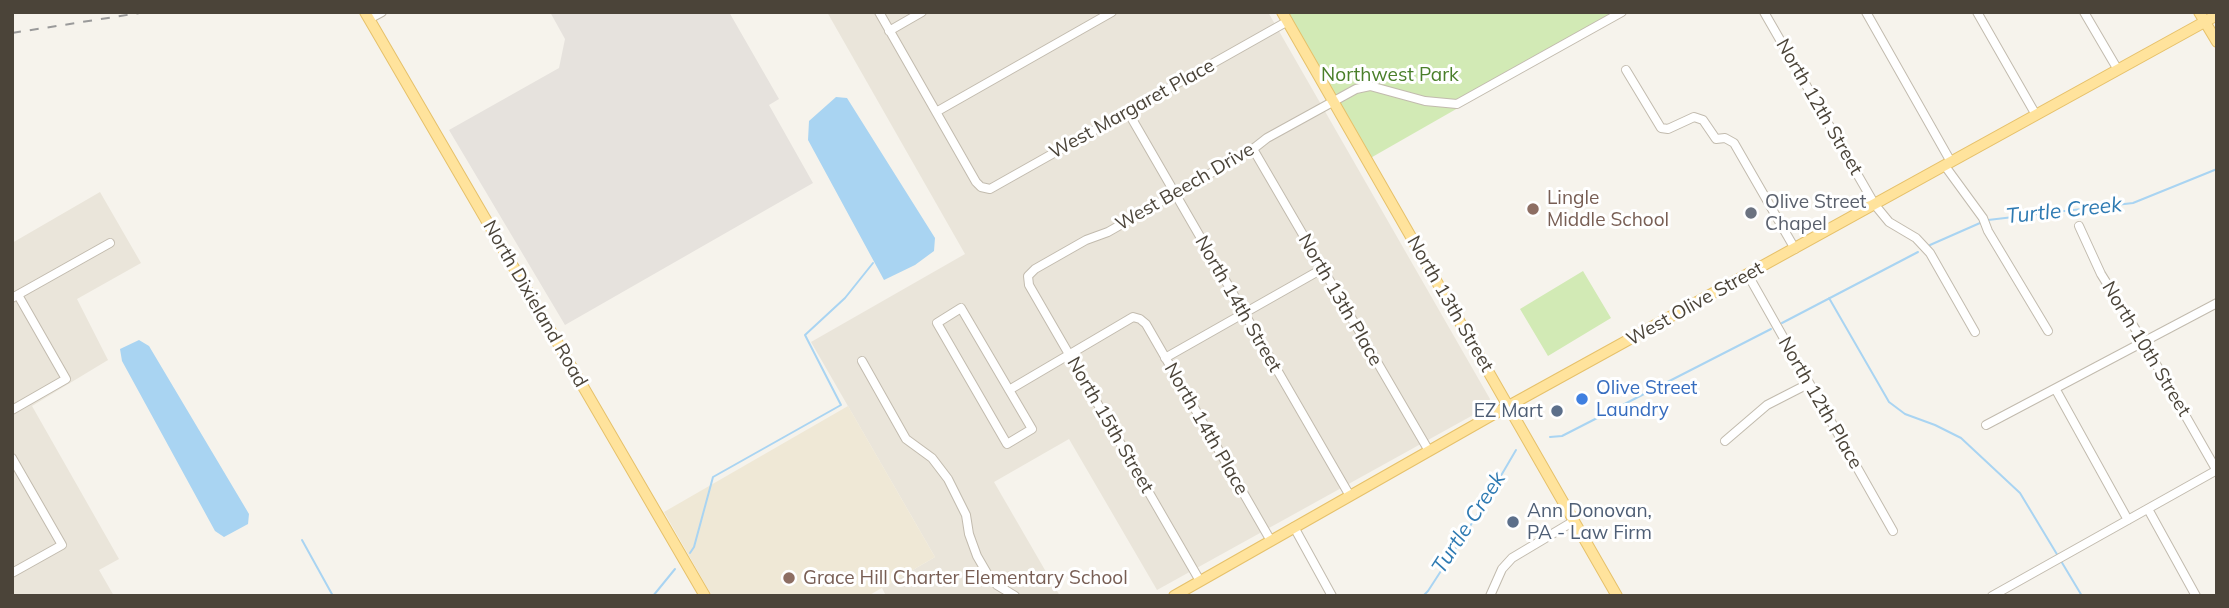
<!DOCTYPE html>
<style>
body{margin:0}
#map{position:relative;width:2229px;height:608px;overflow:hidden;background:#f6f3ec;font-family:Mulish,sans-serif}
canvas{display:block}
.frame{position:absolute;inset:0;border:14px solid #4b4439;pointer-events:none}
</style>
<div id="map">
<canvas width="2229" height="608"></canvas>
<div class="frame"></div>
</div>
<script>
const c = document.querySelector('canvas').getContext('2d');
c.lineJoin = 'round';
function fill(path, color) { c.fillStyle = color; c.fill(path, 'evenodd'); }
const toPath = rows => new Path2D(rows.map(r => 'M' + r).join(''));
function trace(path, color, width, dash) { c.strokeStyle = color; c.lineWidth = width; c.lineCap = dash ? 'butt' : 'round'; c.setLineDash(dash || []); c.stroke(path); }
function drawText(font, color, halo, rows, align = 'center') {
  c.font = font + ' Mulish,sans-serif'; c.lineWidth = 6; c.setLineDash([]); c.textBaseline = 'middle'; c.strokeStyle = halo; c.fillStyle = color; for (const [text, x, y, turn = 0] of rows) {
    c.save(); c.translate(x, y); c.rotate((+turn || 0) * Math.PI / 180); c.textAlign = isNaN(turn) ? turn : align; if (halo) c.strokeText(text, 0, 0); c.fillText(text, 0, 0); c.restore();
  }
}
const residential = toPath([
 [827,12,1268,12,1490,399,1488,405,1484,409,1157,590,1069,439,994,482,1060,596,886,596,882,588,935,557,811,342,965,254],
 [100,192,141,263,77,299,108,360,32,406,119,559,99,570,114,596,12,596,12,243]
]);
const industrial = toPath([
 [550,12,729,12,779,99,769,105,813,183,565,325,449,130,559,68,565,39]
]);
const education = toPath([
 [848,406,935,557,868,596,712,596,664,512]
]);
const green = toPath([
 [1282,12,1626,12,1367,160],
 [1583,271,1611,318,1548,356,1520,309]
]);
const water = toPath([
 [836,97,847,98,935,238,934,251,915,265,884,280,808,140,809,121],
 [139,340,149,346,249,514,248,524,224,537,215,531,122,361,120,349]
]);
const stream = toPath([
 [1988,220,2133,203,2217,169],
 [1930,245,1980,223],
 [1829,298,1889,402,1905,414,1935,425,1961,438,2020,493,2058,556],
 [1782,323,1918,252],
 [1550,437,1562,436,1771,329],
 [302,540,333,596],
 [690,553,694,547,713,477,841,405,805,335,845,298,873,263],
 [2061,561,2082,596],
 [653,596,675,569],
 [1423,596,1428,591,1485,503,1516,450]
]);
const minor = toPath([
 [879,12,976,182,981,187,990,189,1288,21],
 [1764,12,1875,205,1889,222,1916,238,1930,253,1975,332],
 [1866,12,1951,162],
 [1977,12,2036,115],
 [2084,12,2118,70],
 [369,19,382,12],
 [889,31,922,12],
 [1626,70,1661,128,1668,129,1694,117,1703,120,1716,139,1725,138,1734,143,1795,249],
 [936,112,1112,12],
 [1128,112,1350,496],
 [1253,149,1429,451],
 [1945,166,1983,218,1988,231,2048,331],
 [2079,226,2101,274,2144,343,2217,471],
 [1748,275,1893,531],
 [12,298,110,243],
 [961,308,1032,429,1007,444,937,323,961,308],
 [1165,358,1322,269],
 [862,361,906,439,932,458,948,479,966,515,969,534,977,556,988,575,997,585,1015,596],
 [1009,390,1133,317,1140,319,1146,324,1271,541],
 [2056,390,2128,520],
 [12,410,66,379,18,295],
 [1986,425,2217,303],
 [1725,441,1767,405,1808,384],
 [12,458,62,545,12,573],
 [2148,509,2196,596],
 [1294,527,1332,596],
 [1200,581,1029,285,1028,276,1035,269,1086,240,1108,232,1253,149,1267,138,1356,89,1370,86,1425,101,1457,104,1622,12],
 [1490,596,1502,569,1512,558,1574,521],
 [1992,596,2217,470]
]);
const major = toPath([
 [365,12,705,596],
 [1282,12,1617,596],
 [2199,12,2217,42],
 [1174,596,1494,414,2217,15]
]);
const rail = toPath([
 [12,33,146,12]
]);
const markers = [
 [1533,209,7,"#8d6e63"],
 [1751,213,7,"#6b7280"],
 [1582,399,7,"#3f7fe0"],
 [1557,411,7,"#5c6f8a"],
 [1513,522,7,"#5c6f8a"],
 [789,578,7,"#8d6e63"]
];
const parkNames = [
 ["Northwest Park",1390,75]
];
const streetNames = [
 ["North 12th Street",1819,107,60],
 ["West Margaret Place",1132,109,-29],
 ["West Beech Drive",1185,187,-30],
 ["North 13th Place",1340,300,60],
 ["North Dixieland Road",535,304,60],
 ["North 14th Street",1238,304,60],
 ["North 13th Street",1450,304,60],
 ["West Olive Street",1695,304,-29],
 ["North 10th Street",2146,349,59],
 ["North 12th Place",1820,403,60],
 ["North 15th Street",1110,425,60],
 ["North 14th Place",1206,429,60]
];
const educationNames = [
 ["Lingle",1547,198],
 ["Middle School",1547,220],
 ["Grace Hill Charter Elementary School",803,578]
];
const worshipNames = [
 ["Olive Street",1765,202],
 ["Chapel",1765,224]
];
const shopNames = [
 ["Olive Street",1596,388],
 ["Laundry",1596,410]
];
const serviceNames = [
 ["EZ Mart",1543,411],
 ["Ann Donovan,",1527,511,"left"],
 ["PA - Law Firm",1527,533,"left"]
];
const waterNames = [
 ["Turtle Creek",2064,211,-6],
 ["Turtle Creek",1469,523,-57]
];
fill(residential, '#eae5da');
fill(industrial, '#e6e2dd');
fill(education, '#efe8d6');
fill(green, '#d2eab5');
fill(water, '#a9d4f2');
trace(stream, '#a9d4f2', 2);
trace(minor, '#c2bbae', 10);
trace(major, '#e6c16a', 12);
trace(minor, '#fff', 8);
trace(major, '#ffe39c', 10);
trace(rail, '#9a9a9a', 2, [9, 9]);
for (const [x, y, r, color] of markers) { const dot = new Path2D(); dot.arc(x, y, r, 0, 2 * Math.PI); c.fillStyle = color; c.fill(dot); trace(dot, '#fff', 2.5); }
drawText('19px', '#4a7f2a', '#fff', parkNames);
drawText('19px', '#4b4439', '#fff', streetNames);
drawText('19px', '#785e54', '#fff', educationNames, 'left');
drawText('19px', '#5b616d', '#fff', worshipNames, 'left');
drawText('19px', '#366cbe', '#fff', shopNames, 'left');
drawText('19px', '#4e5e75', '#fff', serviceNames, 'right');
drawText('italic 21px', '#2e7ab2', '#fff', waterNames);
</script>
